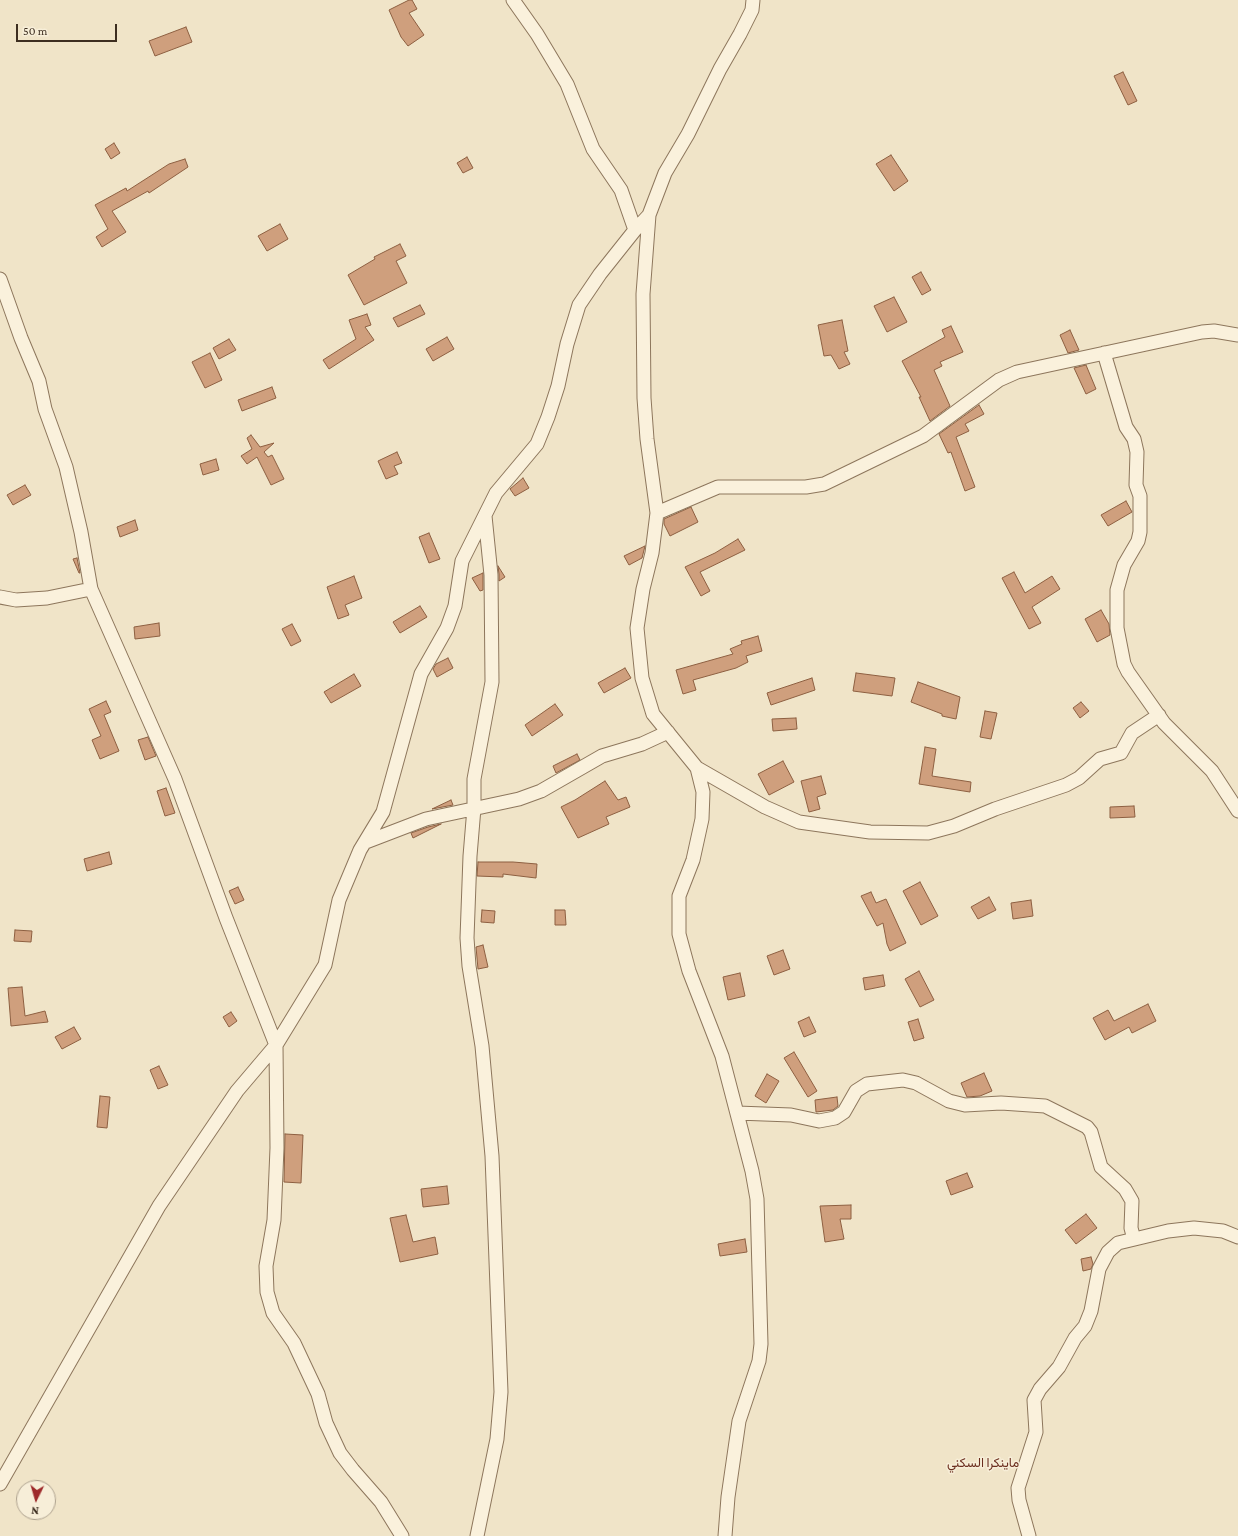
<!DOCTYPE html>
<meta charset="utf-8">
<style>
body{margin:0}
#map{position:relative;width:1238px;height:1536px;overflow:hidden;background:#f0e4c8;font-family:"Crimson Pro",serif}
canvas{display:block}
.north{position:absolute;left:16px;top:1480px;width:40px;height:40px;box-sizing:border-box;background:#f7eed8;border:1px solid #ada18e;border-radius:50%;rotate:185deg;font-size:11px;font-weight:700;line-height:16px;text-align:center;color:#3d2e20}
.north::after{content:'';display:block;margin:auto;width:14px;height:18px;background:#9e2a2b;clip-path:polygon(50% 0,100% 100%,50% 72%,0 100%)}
.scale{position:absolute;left:16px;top:24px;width:101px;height:18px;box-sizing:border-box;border:2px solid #3d2e20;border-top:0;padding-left:5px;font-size:12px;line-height:14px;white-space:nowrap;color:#3d2e20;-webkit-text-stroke:3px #f7eed8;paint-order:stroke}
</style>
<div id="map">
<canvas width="1238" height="1536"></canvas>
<div class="north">N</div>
<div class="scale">50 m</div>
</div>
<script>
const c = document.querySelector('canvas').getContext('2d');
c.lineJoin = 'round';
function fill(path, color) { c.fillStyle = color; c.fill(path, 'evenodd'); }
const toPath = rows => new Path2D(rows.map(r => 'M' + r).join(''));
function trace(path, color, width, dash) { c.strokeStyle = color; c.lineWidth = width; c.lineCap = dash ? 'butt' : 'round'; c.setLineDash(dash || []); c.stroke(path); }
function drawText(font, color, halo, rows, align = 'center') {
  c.font = font + ' "Crimson Pro",Vazirmatn,serif'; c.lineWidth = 3; c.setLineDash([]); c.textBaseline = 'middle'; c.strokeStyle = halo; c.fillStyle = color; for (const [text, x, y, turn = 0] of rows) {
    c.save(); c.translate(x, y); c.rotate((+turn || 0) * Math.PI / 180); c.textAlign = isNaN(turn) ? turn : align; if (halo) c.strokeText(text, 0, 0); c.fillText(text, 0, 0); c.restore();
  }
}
const building = toPath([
 [409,0,412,0,417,9,409,13,424,35,408,46,401,37,389,10,409,0],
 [186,27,192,42,155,56,149,41,186,27],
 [1123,72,1137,101,1128,105,1114,76,1123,72],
 [114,143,120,153,111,159,105,149,114,143],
 [891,155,908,181,894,191,876,164,891,155],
 [467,157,473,168,463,173,457,163,467,157],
 [185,159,188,167,149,193,148,191,112,211,126,232,102,247,96,237,108,229,95,205,126,188,127,191,169,164,185,159],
 [280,224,288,239,267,251,258,236,280,224],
 [400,244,406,256,396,261,407,283,364,305,348,275,375,259,374,257,400,244],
 [921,272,931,290,922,295,912,277,921,272],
 [894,297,907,322,887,332,874,306,894,297],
 [420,305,425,314,398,327,393,318,420,305],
 [367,314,371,325,365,327,374,340,329,369,323,360,356,339,349,320,367,314],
 [842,320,848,351,844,352,850,364,839,369,831,355,824,356,818,325,842,320],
 [951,326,963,352,940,362,942,366,934,370,950,406,930,421,919,397,921,397,902,361,945,337,942,330,951,326],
 [1070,330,1079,350,1068,353,1060,335,1070,330],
 [447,337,454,349,433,361,426,349,447,337],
 [229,339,236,350,219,359,213,348,229,339],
 [210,353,222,380,205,388,192,362,210,353],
 [1086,365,1096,389,1086,394,1074,368,1086,365],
 [272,387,276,398,242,411,238,400,272,387],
 [979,405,984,414,965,424,969,431,956,437,975,487,965,491,951,452,948,453,939,434,979,405],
 [251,435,260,447,274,443,264,452,268,457,272,455,284,479,271,485,257,457,247,464,241,456,252,449,247,438,251,435],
 [397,452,402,463,394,466,398,474,386,479,378,461,397,452],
 [216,459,219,470,203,475,200,464,216,459],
 [523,478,529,488,515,496,510,489,523,478],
 [25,485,31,495,13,505,7,495,25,485],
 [1126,501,1132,512,1108,526,1101,515,1126,501],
 [691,507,698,522,670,536,664,524,664,519,691,507],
 [135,520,138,530,120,537,117,527,135,520],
 [429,533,440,559,429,563,419,537,429,533],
 [738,539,745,550,700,572,710,591,701,596,685,567,715,553,738,539],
 [645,546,642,558,629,565,624,556,645,546],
 [77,558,80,573,79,573,73,559,77,558],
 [498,566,505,577,499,581,499,574,498,566],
 [1014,572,1025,593,1052,576,1060,589,1032,607,1041,623,1029,629,1002,578,1014,572],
 [483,573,483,590,480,591,472,578,483,573],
 [354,576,362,598,345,605,349,615,338,619,327,587,354,576],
 [420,606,427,617,400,633,393,622,420,606],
 [1101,610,1109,624,1110,635,1097,642,1085,619,1101,610],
 [159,623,160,636,135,639,134,627,159,623],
 [292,624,301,641,291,646,282,629,292,624],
 [758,636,762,651,746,656,748,662,736,668,693,680,696,690,683,694,676,670,733,654,730,649,742,644,741,641,758,636],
 [448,658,453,668,437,677,433,669,436,664,448,658],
 [625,668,631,678,604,693,598,683,625,668],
 [856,673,895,678,892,696,853,691,856,673],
 [354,674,361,686,331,703,324,692,354,674],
 [812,678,815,690,771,705,767,693,812,678],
 [918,682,960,697,956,719,942,716,942,714,911,702,918,682],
 [106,701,111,712,104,715,119,751,100,759,92,740,101,736,89,709,106,701],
 [1081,702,1089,711,1080,718,1073,708,1081,702],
 [555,704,563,715,532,736,525,725,555,704],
 [985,711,997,713,991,739,980,737,985,711],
 [796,718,797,729,773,731,772,719,796,718],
 [148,737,156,756,145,760,138,740,148,737],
 [925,747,936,749,932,776,971,782,970,792,919,784,925,747],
 [577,754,580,760,556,773,553,766,577,754],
 [783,761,794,782,769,795,758,774,783,761],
 [821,776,826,794,817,797,820,809,809,812,801,781,821,776],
 [605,781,618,800,626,797,630,807,606,817,609,824,578,838,561,807,575,800,605,781],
 [166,788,175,813,165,816,157,791,166,788],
 [451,800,453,805,432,809,451,800],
 [1134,806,1135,817,1110,818,1110,807,1134,806],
 [441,824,413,838,411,833,428,827,441,824],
 [109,852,112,864,87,871,84,859,109,852],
 [478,862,513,862,537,864,536,878,503,874,503,877,477,876,478,862],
 [920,882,938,916,921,925,903,891,920,882],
 [238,887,244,900,235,904,229,891,238,887],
 [871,892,876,903,886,899,906,943,890,951,887,944,883,923,877,926,861,896,871,892],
 [989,897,996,910,978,919,971,907,989,897],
 [1031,900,1033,916,1013,919,1011,903,1031,900],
 [482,910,495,911,494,923,481,922,482,910],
 [555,910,565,910,566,925,555,925,555,910],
 [15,930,32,931,31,942,14,941,15,930],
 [483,945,488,967,478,969,476,947,483,945],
 [783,950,790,969,774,975,767,956,783,950],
 [919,971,934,1000,920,1007,905,979,919,971],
 [740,973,745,996,728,1000,723,977,740,973],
 [883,975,885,986,865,990,863,978,883,975],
 [22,987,25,1016,45,1011,48,1022,11,1026,8,988,22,987],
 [1148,1004,1156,1021,1132,1033,1129,1027,1105,1040,1093,1018,1108,1010,1114,1021,1148,1004],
 [231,1012,237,1021,229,1027,223,1017,231,1012],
 [809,1017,816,1032,804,1037,798,1022,809,1017],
 [918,1019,924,1038,914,1041,908,1022,918,1019],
 [74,1027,81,1039,62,1049,55,1037,74,1027],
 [794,1052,817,1091,808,1097,784,1058,794,1052],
 [159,1066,168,1085,158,1089,150,1070,159,1066],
 [984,1073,992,1091,980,1096,967,1097,961,1083,984,1073],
 [767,1074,779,1081,766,1103,755,1096,767,1074],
 [100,1096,110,1097,107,1128,97,1127,100,1096],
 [837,1097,838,1106,833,1110,816,1112,815,1100,837,1097],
 [285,1134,303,1135,301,1183,284,1182,285,1134],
 [967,1173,973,1187,951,1195,946,1181,967,1173],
 [447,1186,449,1204,423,1207,421,1189,447,1186],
 [851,1205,851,1219,840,1219,844,1239,825,1242,820,1206,851,1205],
 [1086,1214,1097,1228,1076,1244,1065,1230,1086,1214],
 [406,1215,413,1242,435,1237,438,1254,400,1262,390,1218,406,1215],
 [745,1239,747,1252,720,1256,718,1244,745,1239],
 [1091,1257,1093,1264,1091,1269,1083,1271,1081,1259,1091,1257]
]);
const street = toPath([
 [513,0,537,34,567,84,593,149,621,190,635,230],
 [0,279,21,338,39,381,45,409,66,467,81,532,91,589,175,779,226,918,276,1045,237,1091,159,1206,0,1484],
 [1104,353,1126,427,1134,439,1137,452,1136,485,1140,496,1140,532,1138,541,1124,565,1117,590,1117,628,1124,664,1128,672,1164,723,1212,771,1238,811],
 [657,513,718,487,806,487,824,484,923,436,999,380,1017,372,1202,332,1214,331,1238,335],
 [0,597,16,600,47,598,91,589],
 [697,768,765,807,799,822,870,832,928,833,954,826,995,809,1066,785,1079,778,1100,759,1121,753,1132,733,1159,715],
 [366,842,426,819,519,799,541,791,602,756,642,744,668,732],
 [737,1113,791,1115,819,1121,835,1118,844,1112,856,1091,867,1084,903,1080,916,1083,949,1101,965,1105,1001,1103,1045,1106,1087,1127,1091,1132,1101,1167,1125,1189,1132,1201,1131,1228,1134,1239],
 [402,1536,381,1502,353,1470,340,1453,326,1423,318,1394,294,1343,273,1313,267,1292,266,1266,274,1220,277,1148,276,1045,325,965,339,900,360,850,383,812,421,674,447,628,455,606,462,561,496,493,537,444,548,417,558,386,567,344,579,305,600,274,635,230,649,215],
 [477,1536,497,1439,501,1392,492,1156,482,1046,469,966,467,938,470,856,474,808,474,779,492,682,491,575,485,516],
 [725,1536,728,1497,739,1421,759,1361,761,1344,757,1199,752,1171,722,1056,689,971,679,934,679,896,693,860,702,819,703,792,697,768,653,714,642,678,637,628,643,589,652,553,657,513,647,439,644,398,643,294,649,215,665,173,688,134,720,69,740,34,752,10,753,0],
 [1029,1536,1019,1500,1018,1488,1036,1432,1034,1400,1040,1389,1059,1367,1075,1338,1085,1326,1091,1311,1099,1269,1108,1252,1118,1243,1168,1231,1194,1228,1223,1231,1238,1237]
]);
const neighbourhoodNames = [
 ["ماينكرا السكني",983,1463]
];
fill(building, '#cf9f7d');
trace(building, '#8d5f41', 1);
trace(street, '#8d765c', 15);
trace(street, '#faf1dc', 13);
drawText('13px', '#6b2e1e', '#f7eed8', neighbourhoodNames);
</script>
